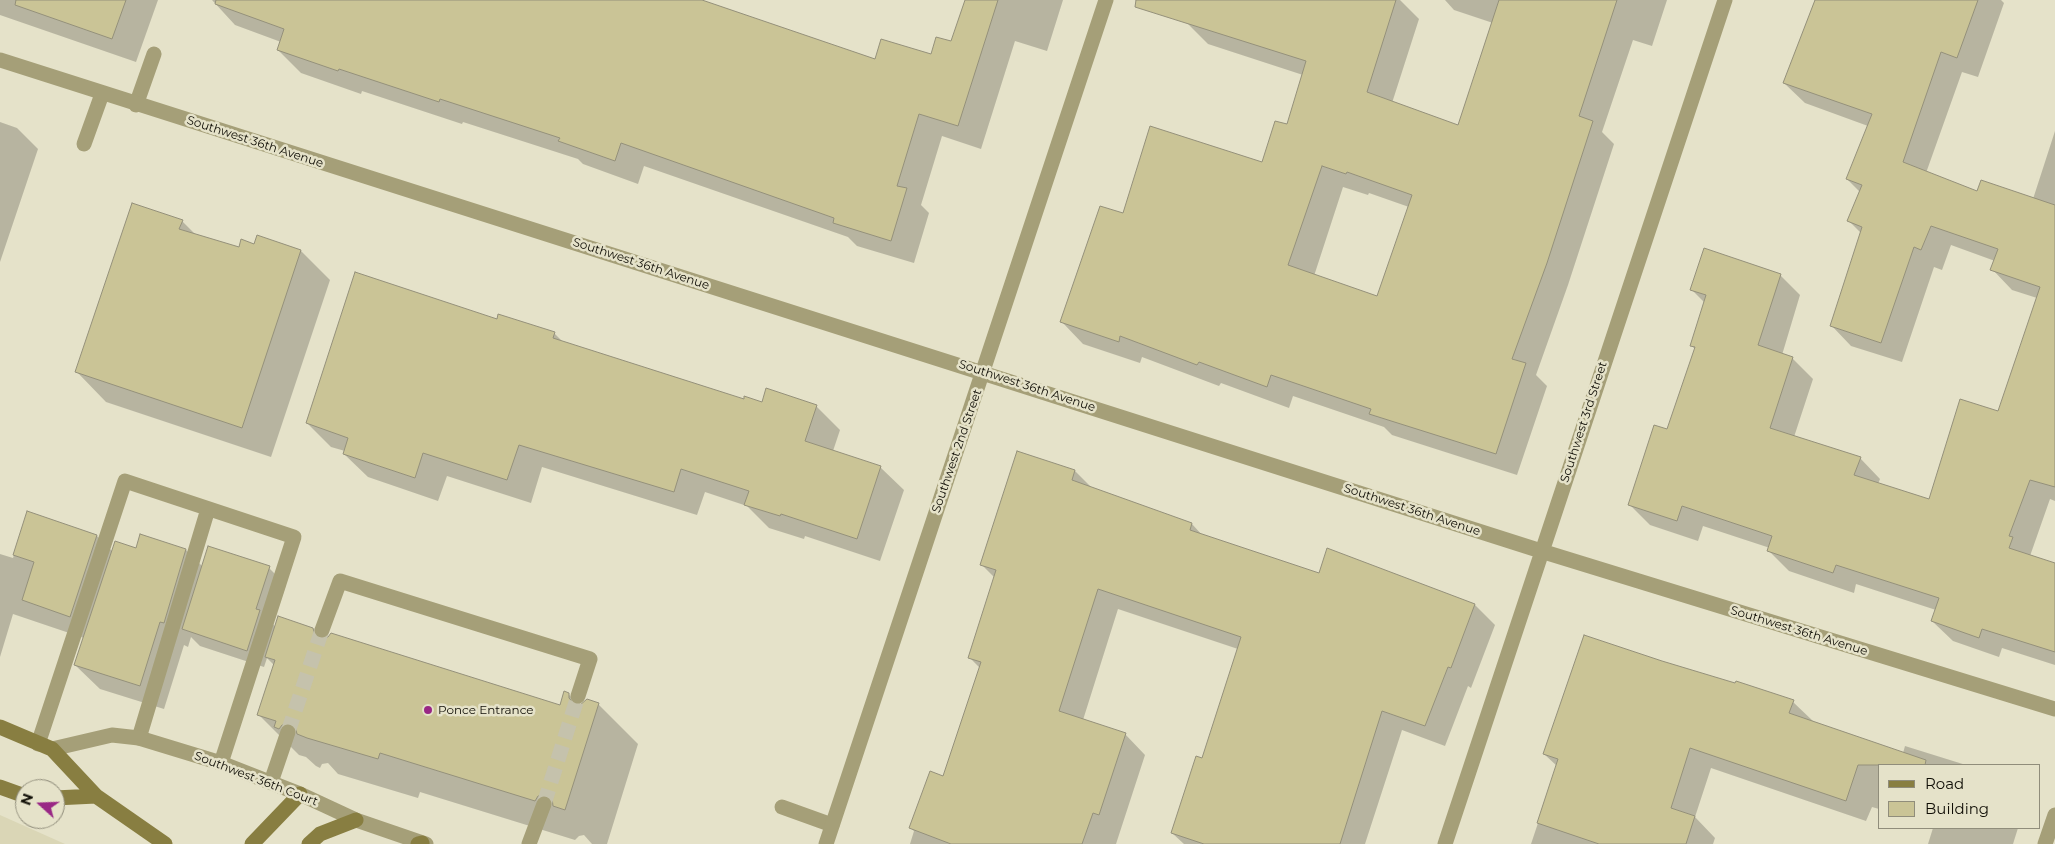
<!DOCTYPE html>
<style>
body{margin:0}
#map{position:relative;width:2055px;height:844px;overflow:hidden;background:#e5e2c9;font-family:Montserrat,sans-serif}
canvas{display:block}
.legend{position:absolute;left:1878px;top:764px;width:162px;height:65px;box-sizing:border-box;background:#e5e2c9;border:1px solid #908d7b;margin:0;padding:6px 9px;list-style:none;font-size:15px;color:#100e06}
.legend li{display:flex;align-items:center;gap:10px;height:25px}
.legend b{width:25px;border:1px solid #908d7b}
.north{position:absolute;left:15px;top:779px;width:50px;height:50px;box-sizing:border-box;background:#e5e2c9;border:1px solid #908d7b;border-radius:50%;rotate:290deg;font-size:14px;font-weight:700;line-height:20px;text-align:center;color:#100e06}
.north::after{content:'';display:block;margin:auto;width:18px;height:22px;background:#992785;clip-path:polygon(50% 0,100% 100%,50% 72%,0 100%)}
</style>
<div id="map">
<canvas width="2055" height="844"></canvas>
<ul class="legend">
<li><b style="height:6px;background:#887e41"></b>Road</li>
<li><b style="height:14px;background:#cac496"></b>Building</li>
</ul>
<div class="north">N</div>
</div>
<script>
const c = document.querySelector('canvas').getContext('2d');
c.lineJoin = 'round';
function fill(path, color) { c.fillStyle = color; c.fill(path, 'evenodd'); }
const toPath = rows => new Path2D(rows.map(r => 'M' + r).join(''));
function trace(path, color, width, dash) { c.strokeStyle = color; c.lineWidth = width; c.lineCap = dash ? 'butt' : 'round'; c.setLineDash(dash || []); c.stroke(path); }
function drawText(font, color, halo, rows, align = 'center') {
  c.font = font + ' Montserrat,sans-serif'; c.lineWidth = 5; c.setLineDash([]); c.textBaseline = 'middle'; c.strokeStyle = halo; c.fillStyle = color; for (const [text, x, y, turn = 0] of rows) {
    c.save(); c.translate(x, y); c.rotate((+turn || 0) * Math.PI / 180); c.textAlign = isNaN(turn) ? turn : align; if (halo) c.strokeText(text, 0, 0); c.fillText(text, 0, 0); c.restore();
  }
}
const built = toPath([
 [0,815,65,844,0,844]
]);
const shadow = toPath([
 [0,0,158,0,136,62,0,15],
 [212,0,699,0,876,61,931,55,952,43,966,0,1063,0,1047,51,1015,41,981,149,942,136,921,205,929,213,914,263,857,246,848,237,644,166,638,184,583,164,578,159,463,122,462,124,362,91,361,94,301,73,278,50,281,42,235,25],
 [1192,0,1400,0,1419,19,1392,103,1459,126,1493,23,1454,10,1445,0,1667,0,1652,46,1633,40,1602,132,1614,144,1568,285,1536,375,1547,386,1517,475,1392,435,1384,427,1293,396,1289,408,1221,383,1219,386,1142,357,1140,363,1083,344,1062,322,1123,215,1263,163,1288,126,1303,75,1208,44,1186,22],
 [1343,187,1368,195,1369,193,1409,207,1377,297,1314,276],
 [1815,0,2001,0,2004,3,1978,77,1962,72,1926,173,1978,193,2033,199,2055,131,2055,501,2050,499,2030,556,2055,564,2055,665,2002,648,1999,657,1953,641,1932,621,1936,610,1856,584,1854,593,1789,571,1769,551,1770,548,1703,526,1698,541,1650,525,1629,504,1668,431,1696,350,1691,345,1705,303,1692,290,1780,275,1800,295,1782,355,1792,358,1813,379,1794,437,1860,458,1880,479,1878,484,1930,501,1999,413,2037,298,2012,290,1992,269,1995,261,1951,245,1942,270,1934,267,1902,362,1851,346,1831,325,1861,233,1849,221,1860,192,1847,179,1868,126,1805,103,1784,83],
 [0,122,17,128,38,149,0,262],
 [182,221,196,235,239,249,255,246,258,237,301,251,330,280,271,457,106,402,77,372],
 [498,320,554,333,563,342,744,401,816,406,840,430,833,451,880,467,904,490,880,561,805,536,804,539,769,528,747,506,705,492,697,515,542,467,531,503,447,476,438,501,368,477,344,454,345,451,331,447,307,423],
 [1018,452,1075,471,1092,488,1192,524,1203,536,1320,574,1328,550,1475,605,1495,625,1471,688,1468,686,1445,746,1402,730,1365,844,1184,844,1172,833,1203,760,1238,649,1118,609,1083,720,1125,734,1145,755,1116,844,910,844,914,831,911,828,944,778,980,668,970,658,995,578,982,565],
 [28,513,97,536,113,552,137,549,186,550,203,567,269,568,286,585,273,624,276,628,312,629,323,639,561,706,568,694,581,706,598,704,638,744,607,844,592,844,584,835,579,836,575,840,420,792,418,798,338,774,328,763,322,764,320,768,316,766,306,757,299,755,259,715,274,665,267,658,264,667,200,646,191,637,188,647,184,645,164,709,100,689,75,665,84,638,13,614,0,657,0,554,13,558],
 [1662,662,1793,702,1814,722,1903,753,1905,746,1966,765,1879,765,1879,809,1872,807,1866,821,1711,768,1695,817,1715,838,1713,844,1531,844,1557,766,1544,754],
 [1933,828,2018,828,2013,844,1928,844]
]);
const building = toPath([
 [16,0,126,0,112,39,15,5,16,0],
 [216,0,702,0,875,59,881,39,931,54,936,37,951,41,965,0,998,0,958,126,919,114,897,186,907,188,891,241,833,223,834,218,621,143,615,161,558,141,560,138,440,99,439,102,339,69,338,71,277,50,284,29,215,4,216,0],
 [1136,0,1396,0,1367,92,1458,125,1499,0,1617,0,1579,116,1593,121,1547,263,1512,359,1526,363,1496,454,1369,414,1371,409,1271,375,1267,387,1199,362,1197,365,1120,336,1119,342,1060,322,1100,206,1123,213,1150,126,1262,162,1275,121,1287,124,1306,61,1135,7,1136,0],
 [1322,166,1346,174,1347,172,1412,195,1377,296,1288,265,1322,166],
 [1815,0,1978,0,1957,58,1941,52,1903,162,1977,191,1981,180,2055,205,2055,487,2030,480,2009,536,2013,537,2009,548,2055,563,2055,652,1982,629,1979,638,1931,621,1939,598,1836,565,1833,573,1767,551,1772,536,1682,506,1677,521,1628,505,1654,425,1667,429,1695,347,1690,346,1706,295,1690,290,1704,248,1781,274,1758,345,1793,357,1770,428,1861,457,1854,475,1929,499,1960,399,1998,411,2040,287,1990,270,1998,249,1931,226,1921,250,1914,247,1881,343,1830,326,1862,227,1847,221,1862,185,1846,179,1872,114,1783,83,1815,0],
 [132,203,183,220,179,229,239,247,241,239,254,244,257,235,301,250,242,428,75,372,132,203],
 [355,272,497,319,498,314,555,332,553,338,744,399,744,396,762,402,766,388,817,405,805,441,881,466,857,539,781,514,780,516,744,505,749,491,681,469,674,492,519,445,507,480,423,453,415,478,343,454,348,438,306,423,355,272],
 [1017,451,1075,470,1072,480,1192,523,1190,530,1319,573,1327,548,1475,604,1451,668,1448,667,1425,726,1382,711,1340,844,1204,844,1171,833,1196,756,1202,758,1241,637,1098,589,1059,711,1126,733,1099,815,1093,813,1082,844,951,844,909,828,930,771,943,776,981,662,968,658,996,570,980,565,1017,451],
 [27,511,97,535,70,617,22,600,34,562,13,555,27,511],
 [140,534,186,549,164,623,160,622,140,686,74,665,115,541,136,548,140,534],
 [208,546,270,566,256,609,260,610,247,651,182,629,208,546],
 [278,616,313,628,315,636,319,639,328,637,331,633,560,705,564,691,569,693,569,698,575,705,580,705,587,699,599,703,565,810,553,806,552,798,547,795,538,796,535,801,380,753,378,759,307,738,297,734,295,726,291,723,282,725,279,729,274,727,276,721,257,715,275,660,265,657,278,616],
 [1584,635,1662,661,1735,683,1736,681,1794,700,1789,713,1926,760,1925,765,1858,765,1846,801,1690,748,1671,808,1695,816,1686,844,1599,844,1537,823,1558,759,1543,754,1584,635]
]);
const streetTunnel = toPath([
 [288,732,322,630],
 [544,804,578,696]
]);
const lane = toPath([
 [136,105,154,54],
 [84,144,102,94],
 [139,738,208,509],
 [38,744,125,481,294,537,221,763],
 [782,807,832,825]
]);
const street = toPath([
 [0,60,1541,551,2055,709],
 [322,630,340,581,590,659,578,696],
 [52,749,112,735,139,738,221,763,300,794,356,820,426,844],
 [271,782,288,732],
 [529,844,544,804],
 [826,844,1106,0],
 [1445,844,1725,0],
 [2045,844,2055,815]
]);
const secondary = toPath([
 [0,727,52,749,96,796,165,844],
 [0,787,25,796],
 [55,798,96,796],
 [252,844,300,794],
 [309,844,320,834,356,820],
 [418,844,422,843]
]);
const markers = [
 [428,710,5,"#992785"]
];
const streetNames = [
 ["Southwest 36th Avenue",255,142,18],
 ["Southwest 36th Avenue",641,264,18],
 ["Southwest 36th Avenue",1027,386,18],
 ["Southwest 3rd Street",1584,422,-72],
 ["Southwest 2nd Street",957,451,-71],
 ["Southwest 36th Avenue",1412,510,18],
 ["Southwest 36th Avenue",1799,631,17],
 ["Southwest 36th Court",256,779,21]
];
const poiNames = [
 ["Ponce Entrance",438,710]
];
fill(built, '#dad6b6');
fill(shadow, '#0003');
fill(building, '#cac496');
trace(building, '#94907a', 1);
trace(streetTunnel, '#c5c2ac', 15, [15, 8]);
trace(lane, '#a59f78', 15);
trace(street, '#a59f78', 15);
trace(secondary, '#887e41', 15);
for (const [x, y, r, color] of markers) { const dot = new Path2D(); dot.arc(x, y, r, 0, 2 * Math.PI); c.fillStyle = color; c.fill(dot); trace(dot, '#e5e2c9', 2); }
drawText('12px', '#100e06', '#e5e2c9', streetNames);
drawText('12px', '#100e06', '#e5e2c9', poiNames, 'left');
</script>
